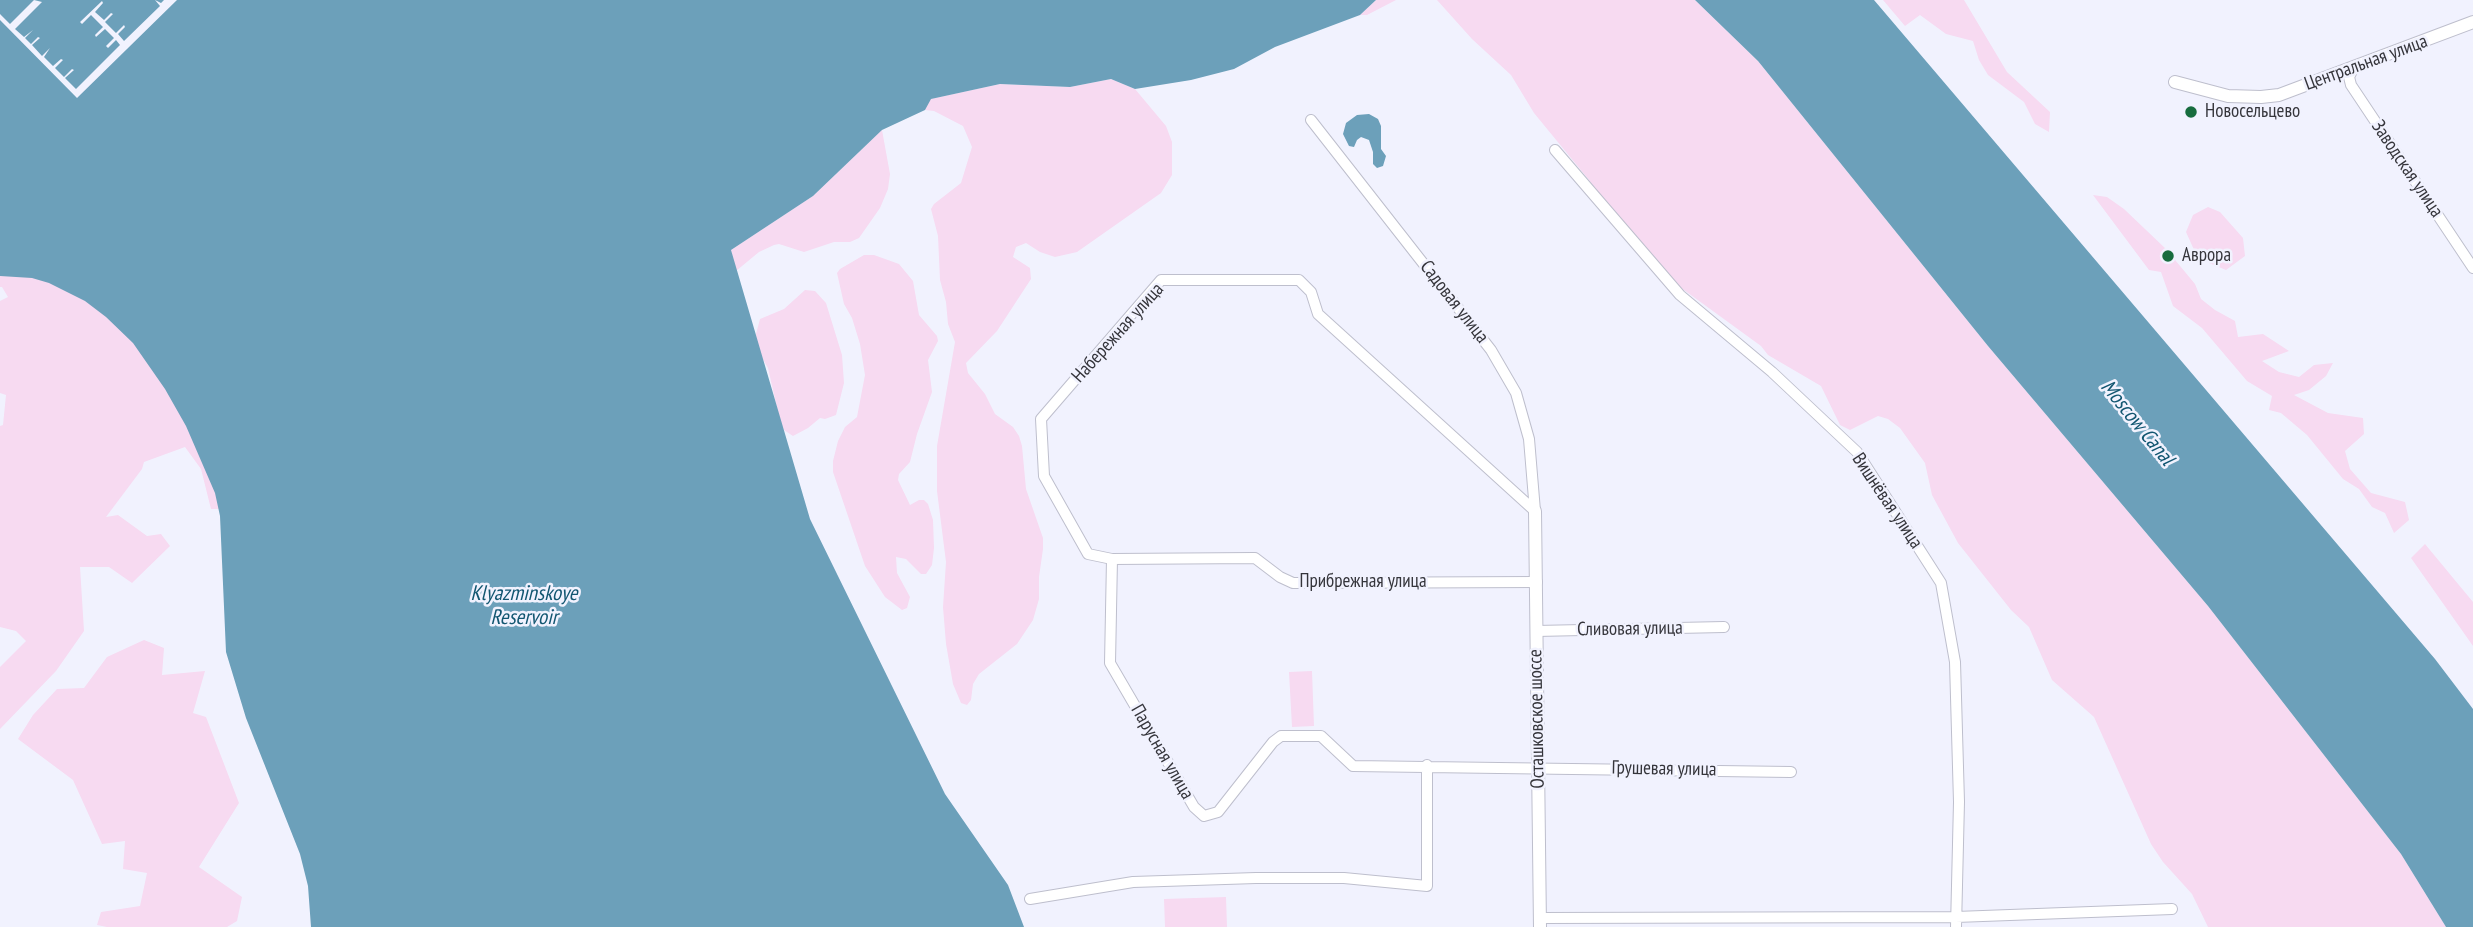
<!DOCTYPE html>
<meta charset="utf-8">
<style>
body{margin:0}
canvas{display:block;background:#f1f2fe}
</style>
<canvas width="2473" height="927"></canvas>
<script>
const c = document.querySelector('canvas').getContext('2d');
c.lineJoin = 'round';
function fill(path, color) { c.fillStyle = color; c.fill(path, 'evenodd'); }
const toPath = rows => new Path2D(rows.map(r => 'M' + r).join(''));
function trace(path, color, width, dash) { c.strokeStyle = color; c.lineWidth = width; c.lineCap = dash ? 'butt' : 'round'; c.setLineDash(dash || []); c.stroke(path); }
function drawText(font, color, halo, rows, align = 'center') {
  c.font = font + ' "PT Sans Narrow",sans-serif'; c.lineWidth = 5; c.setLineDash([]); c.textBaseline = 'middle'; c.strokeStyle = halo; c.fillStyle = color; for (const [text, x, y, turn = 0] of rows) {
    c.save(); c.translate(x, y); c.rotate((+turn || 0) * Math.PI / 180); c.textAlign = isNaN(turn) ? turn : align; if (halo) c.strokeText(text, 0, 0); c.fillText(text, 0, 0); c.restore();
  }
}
const green = toPath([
 [1376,0,1396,0,1367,15,1360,15],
 [1437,0,1695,0,1758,61,1988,346,2208,606,2401,854,2446,927,2208,927,2192,894,2163,862,2151,844,2094,717,2052,680,2029,627,2011,610,1958,543,1932,495,1925,463,1900,428,1888,419,1878,416,1850,430,1840,425,1821,386,1768,355,1761,346,1673,282,1607,207,1589,180,1534,113,1511,75,1472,39],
 [1883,0,1964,0,2007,72,2050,112,2049,132,2035,124,2024,102,1988,75,1979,60,1973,41,1946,34,1920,15,1905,26],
 [1111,79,1135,89,1166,126,1172,142,1172,175,1161,193,1077,252,1055,257,1040,252,1026,243,1016,247,1013,257,1030,268,1031,279,997,331,966,363,968,373,985,394,995,414,1013,427,1019,436,1022,446,1026,489,1043,538,1043,549,1039,577,1039,599,1033,620,1017,644,979,674,973,684,971,700,967,705,961,703,953,684,946,644,943,607,946,562,937,491,937,446,955,342,948,324,946,302,940,280,938,236,931,209,934,204,961,183,972,147,963,126,934,111,925,110,930,99,1000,84,1070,87],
 [882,130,890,174,888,189,880,208,859,238,850,242,834,242,804,252,779,244,774,245,759,252,736,271,731,250,813,196],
 [2093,195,2107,197,2124,209,2166,249,2195,284,2201,299,2215,310,2235,321,2238,337,2263,334,2289,351,2262,361,2279,372,2299,377,2314,365,2333,363,2326,376,2309,390,2294,395,2328,413,2363,418,2364,434,2345,451,2350,469,2371,493,2405,502,2409,520,2394,533,2385,513,2372,507,2359,489,2343,479,2307,435,2281,413,2269,410,2272,396,2247,381,2202,328,2173,306,2161,272,2149,270],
 [2208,207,2220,212,2243,238,2245,256,2226,270,2209,263,2195,252,2186,232,2193,215],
 [864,255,874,255,899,264,913,281,919,315,937,336,938,341,928,360,932,392,917,434,910,462,899,474,898,480,910,505,919,500,924,500,928,504,933,520,934,548,932,565,926,574,921,574,906,559,896,557,897,573,910,597,907,608,902,610,885,597,865,566,833,472,833,461,838,441,845,427,857,417,865,375,860,344,852,318,844,304,837,273,840,269],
 [0,269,79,283,161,351,227,509,211,509,201,469,185,447,144,462,142,469,106,517,118,515,147,536,161,534,170,546,132,583,109,567,80,567,84,631,56,671,0,729,0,667,26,641,16,631,0,627,0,426,3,425,6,395,0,393,0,301,8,297,2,287,0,287],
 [805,290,815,291,826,303,842,355,844,383,836,415,825,419,820,418,808,428,793,436,784,430,780,421,768,368,757,349,756,334,760,319,784,309],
 [2425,544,2473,602,2473,646,2411,558],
 [144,640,164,648,162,675,205,671,193,713,206,717,239,803,199,867,242,897,237,921,227,927,107,927,97,925,101,912,140,906,147,873,123,869,125,841,102,844,73,780,18,739,33,715,57,689,84,688,107,657],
 [1312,671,1314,726,1292,727,1289,672],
 [1226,897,1227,927,1165,927,1164,899]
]);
const water = toPath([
 [0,0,1376,0,1360,15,1275,47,1234,69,1191,80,1135,89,1111,79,1070,87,1000,84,931,99,925,110,882,130,813,196,731,250,810,519,945,794,1008,885,1024,927,311,927,308,886,300,854,246,718,226,652,220,516,215,493,186,426,165,389,133,343,106,317,85,301,49,283,32,278,0,276],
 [1695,0,1874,0,2435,659,2473,709,2473,927,2446,927,2401,854,2208,606,1988,346,1758,61],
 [1369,114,1378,119,1381,126,1381,149,1386,156,1383,166,1377,168,1373,164,1373,152,1369,140,1361,137,1357,140,1354,147,1349,146,1343,134,1346,123,1357,115]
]);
const pier = toPath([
 [34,0,42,2,15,29,24,37,33,30,25,38,31,44,38,37,40,38,32,45,42,56,50,48,44,57,53,66,61,59,63,60,55,68,64,77,72,69,74,70,65,78,76,89,120,45,116,40,108,48,106,46,114,38,105,29,96,37,95,35,103,27,91,15,82,24,80,22,102,1,103,3,95,12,104,20,111,13,113,14,105,22,116,33,124,25,125,27,118,34,124,41,160,6,155,0,161,3,164,0,177,0,77,98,0,20,0,14,10,24]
]);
const minor = toPath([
 [2353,69,2349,77,2351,85,2473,268],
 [1311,120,1491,350,1516,393,1529,439,1535,511],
 [1555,150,1680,295,1772,372,1857,452,1941,583,1955,662,1959,802,1956,927],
 [1535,511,1318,314,1311,292,1299,280,1161,280,1041,419,1044,476,1088,554,1112,559,1255,558,1280,577,1293,583,1537,582],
 [1112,559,1110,663,1194,807,1204,816,1218,812,1273,742,1281,736,1321,736,1353,766,1791,772],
 [1536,631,1724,627],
 [1030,899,1133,882,1256,878,1344,878,1427,886,1427,765],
 [1540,918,1956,917,2172,909]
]);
const tertiary = toPath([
 [2175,82,2228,96,2261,97,2279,95,2473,22],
 [1535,511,1540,927]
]);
const markers = [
 [2191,112,7,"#176c3e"],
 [2168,256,7,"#176c3e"]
];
const streetNames = [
 ["Центральная улица",2366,63,-20],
 ["Заводская улица",2407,169,56],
 ["Садовая улица",1454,302,52],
 ["Набережная улица",1118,333,-48],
 ["Вишнёвая улица",1887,501,56],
 ["Прибрежная улица",1363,582],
 ["Сливовая улица",1630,629,-1],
 ["Осташковское шоссе",1537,719,-91],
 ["Парусная улица",1162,752,60],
 ["Грушевая улица",1664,769,1]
];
const poiNames = [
 ["Новосельцево",2205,112],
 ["Аврора",2182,256]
];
const waterNames = [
 ["Moscow Canal",2137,423,51],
 ["Klyazminskoye",524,594],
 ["Reservoir",524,618]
];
fill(green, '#f7daf1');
fill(water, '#6ca0ba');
fill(pier, '#f1f2fe');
trace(minor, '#bebfcd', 12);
trace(tertiary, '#bebfcd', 14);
trace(minor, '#fff', 10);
trace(tertiary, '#fff', 12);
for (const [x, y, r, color] of markers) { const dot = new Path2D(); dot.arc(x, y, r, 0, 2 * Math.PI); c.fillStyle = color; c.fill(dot); trace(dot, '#f1f2fe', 2.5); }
drawText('19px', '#35353b', '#f1f2fe', streetNames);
drawText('19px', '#35353b', '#f1f2fe', poiNames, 'left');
drawText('italic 21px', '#125671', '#f1f2fe', waterNames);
</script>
